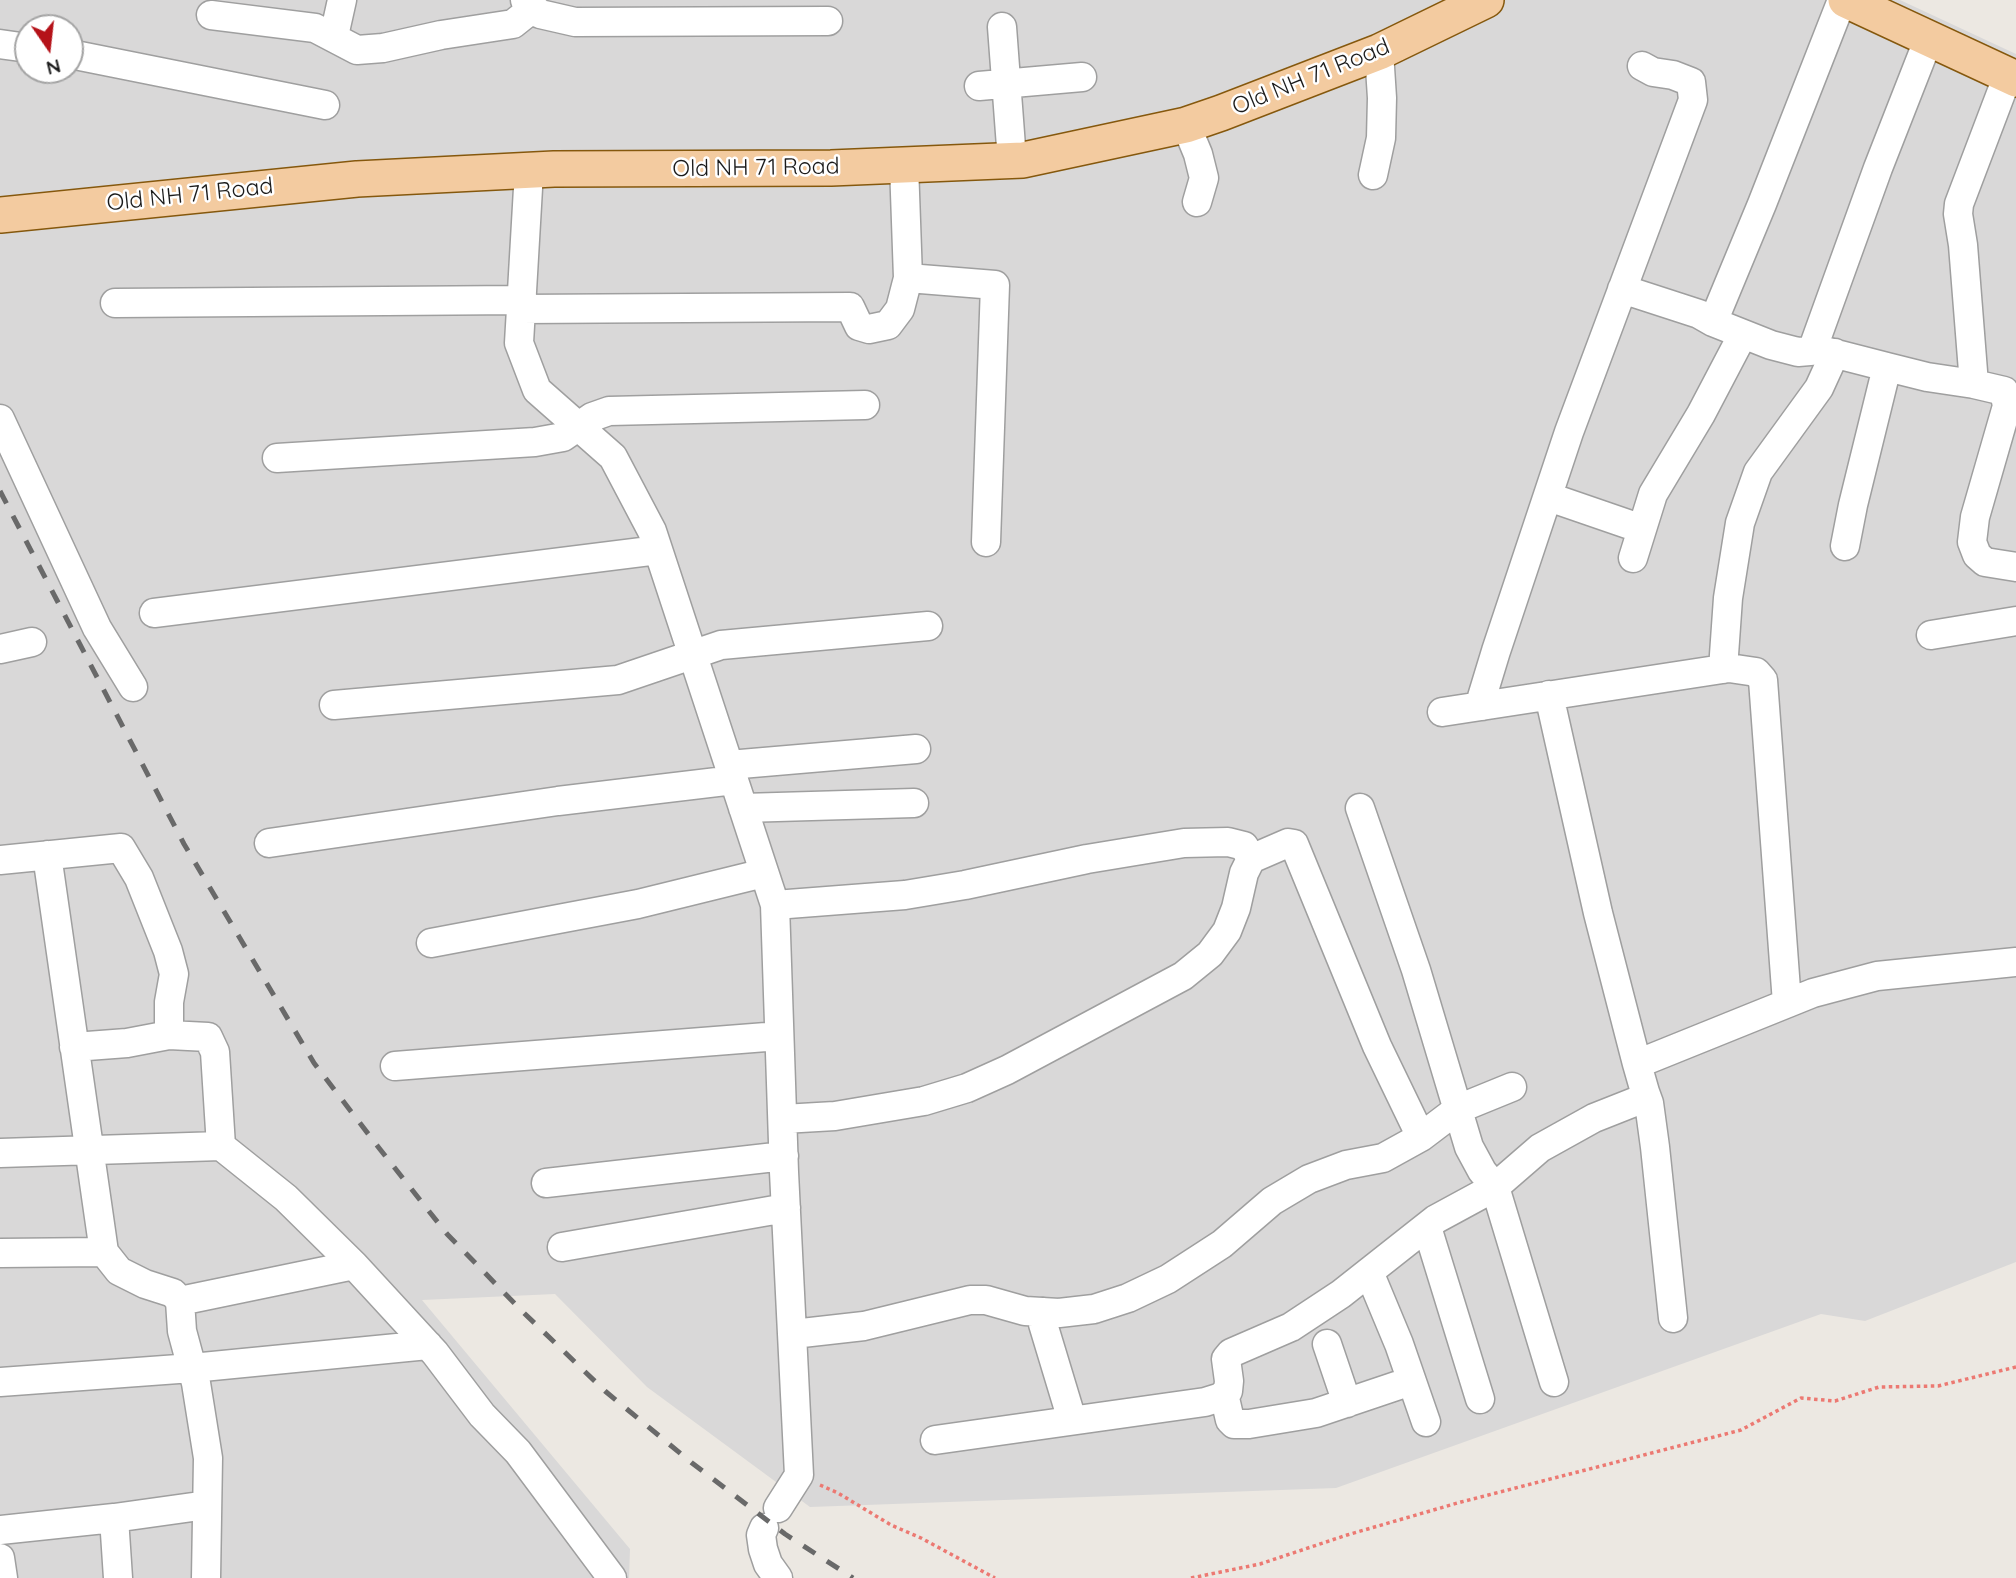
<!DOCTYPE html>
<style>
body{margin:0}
#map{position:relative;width:2016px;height:1578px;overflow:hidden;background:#ece8e2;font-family:Quicksand,sans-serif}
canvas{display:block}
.north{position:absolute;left:14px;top:14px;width:70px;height:70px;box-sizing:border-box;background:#fff;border:2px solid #a4a4a4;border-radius:50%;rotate:166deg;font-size:19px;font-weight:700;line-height:28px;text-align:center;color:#1b1b1b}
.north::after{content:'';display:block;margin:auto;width:24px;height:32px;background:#b51219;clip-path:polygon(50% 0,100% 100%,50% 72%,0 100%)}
</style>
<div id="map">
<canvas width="2016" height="1578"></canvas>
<div class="north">N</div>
</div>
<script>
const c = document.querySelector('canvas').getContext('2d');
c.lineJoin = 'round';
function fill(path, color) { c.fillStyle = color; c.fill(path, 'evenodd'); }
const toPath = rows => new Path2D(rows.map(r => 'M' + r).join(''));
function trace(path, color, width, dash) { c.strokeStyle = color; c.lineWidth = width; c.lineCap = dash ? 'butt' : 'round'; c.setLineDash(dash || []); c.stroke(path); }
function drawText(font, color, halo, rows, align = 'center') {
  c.font = font + ' Quicksand,sans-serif'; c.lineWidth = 5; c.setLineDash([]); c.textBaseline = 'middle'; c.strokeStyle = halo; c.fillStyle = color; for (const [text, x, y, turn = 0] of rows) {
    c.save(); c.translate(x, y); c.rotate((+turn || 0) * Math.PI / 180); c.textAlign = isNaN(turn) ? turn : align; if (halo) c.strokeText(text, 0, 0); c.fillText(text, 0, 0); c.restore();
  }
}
const residential = toPath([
 [0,0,1900,0,2016,54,2016,1262,1865,1321,1821,1314,1336,1488,810,1507,647,1387,555,1294,422,1300,630,1549,629,1578,0,1578],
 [28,28,70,28,70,70,28,70]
]);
const path = toPath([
 [820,1485,838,1493,891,1525,921,1538,995,1578],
 [1191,1578,1260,1564,1347,1535,1461,1502,1741,1430,1801,1398,1835,1401,1879,1387,1938,1386,2016,1367]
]);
const minor = toPath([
 [525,0,540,14,575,22,828,21],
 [211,15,315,28,357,50,383,48,441,35,513,24,533,8],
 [1002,27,1012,160],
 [334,36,342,0],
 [0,44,28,48],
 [70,54,325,105],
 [979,86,1082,77],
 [1186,125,1198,154,1204,178,1197,202],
 [529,171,519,343,537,390,613,457,652,531,775,905,784,1172,799,1475,778,1508],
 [1373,175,1381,138,1382,98,1379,52],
 [908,278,995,285,986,542],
 [1622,289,1699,314,1713,322,1771,345,1798,352,1810,351,1813,348],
 [115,303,521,300],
 [521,309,850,307,859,326,869,329,888,325,900,309,908,278,904,165],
 [1713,322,1762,204,1842,0],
 [1887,367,1813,348,1878,168,1929,38],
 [1974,384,2004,391,2007,406,1975,517,1972,542,1977,555,1985,562,2016,567],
 [0,419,97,628,133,687],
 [277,458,535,442,563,437,592,417,609,411,865,405],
 [1549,497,1642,529],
 [1845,546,1853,505,1887,367,1927,377,1974,384,1963,245,1958,214,1959,204,2008,75],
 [1633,558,1653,494,1701,414,1743,334],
 [154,613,658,550],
 [1931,635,2016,621],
 [0,649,32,642],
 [1723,669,1728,598,1740,523,1758,472,1819,388,1835,353],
 [1549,695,1598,913,1637,1064,1813,993,1877,976,2016,962],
 [334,705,618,680,721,645,928,626],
 [1482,706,1482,697,1496,651,1569,432,1693,100,1691,82,1673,75,1653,72,1642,66],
 [1442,712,1729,668,1756,672,1763,680,1787,1003],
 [729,765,916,749],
 [743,808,914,803],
 [1360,808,1416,970,1469,1147,1482,1171,1495,1187,1554,1382],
 [269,843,558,801,734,780],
 [47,855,104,1252,119,1271,145,1284,173,1293,180,1301,182,1331,196,1383,208,1458,206,1578],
 [0,860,121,848,139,878,168,951,174,974,169,1002,169,1035],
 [775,905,905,895,965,885,1087,859,1184,843,1228,842,1244,846,1251,859],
 [431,943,638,904,764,873],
 [74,1047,127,1043,169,1035,208,1037,215,1052,221,1146],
 [395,1066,779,1036],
 [1645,1092,1649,1103,1655,1147,1673,1318],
 [783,1119,835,1116,924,1101,967,1088,1007,1070,1183,976,1210,954,1227,931,1236,908,1244,873,1251,859,1288,843,1294,844,1377,1046,1421,1137],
 [0,1153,221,1146,286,1198,354,1265,435,1353,482,1415,518,1452,612,1578],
 [546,1183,784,1156],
 [1427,1227,1480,1399],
 [562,1247,786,1208],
 [0,1253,104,1252],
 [1369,1272,1399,1344,1426,1422],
 [180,1301,354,1265],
 [1043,1312,1043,1324,1072,1420],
 [793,1334,864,1326,970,1300,986,1300,1025,1311,1059,1313,1094,1309,1128,1298,1168,1279,1222,1244,1272,1201,1309,1179,1346,1165,1383,1158,1421,1137,1458,1109,1512,1087],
 [1327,1344,1347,1403],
 [0,1382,192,1368,428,1345],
 [1224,1394,1230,1420,1234,1424,1249,1424,1316,1413,1411,1381],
 [935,1440,1205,1402,1221,1397,1228,1391,1229,1381,1226,1359,1231,1353,1291,1327,1341,1294,1436,1219,1495,1187,1540,1148,1594,1118,1642,1099,1645,1092,1637,1064],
 [114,1518,118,1578],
 [764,1528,761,1535,763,1549,768,1564,778,1578],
 [0,1530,114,1518,207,1505],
 [0,1558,3,1578]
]);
const major = toPath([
 [1846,0,2016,79],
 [0,215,357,179,554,169,831,168,1023,160,1186,125,1221,113,1379,52,1486,0]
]);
const rail = toPath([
 [0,491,184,844,314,1063,379,1148,447,1234,523,1312,605,1391,692,1463,785,1534,853,1578]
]);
const streetNames = [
 ["Old NH 71 Road",1311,77,-22],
 ["Old NH 71 Road",756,168,-1],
 ["Old NH 71 Road",190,195,-6]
];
fill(residential, '#d9d8d8');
trace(minor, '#9f9f9f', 31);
trace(major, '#85580d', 38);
trace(path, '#ec7972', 3.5, [3.5, 3.5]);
trace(minor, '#fff', 28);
trace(major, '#f3cba0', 35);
trace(rail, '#696969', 5, [14, 14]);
drawText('23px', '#1b1b1b', '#fff', streetNames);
</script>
